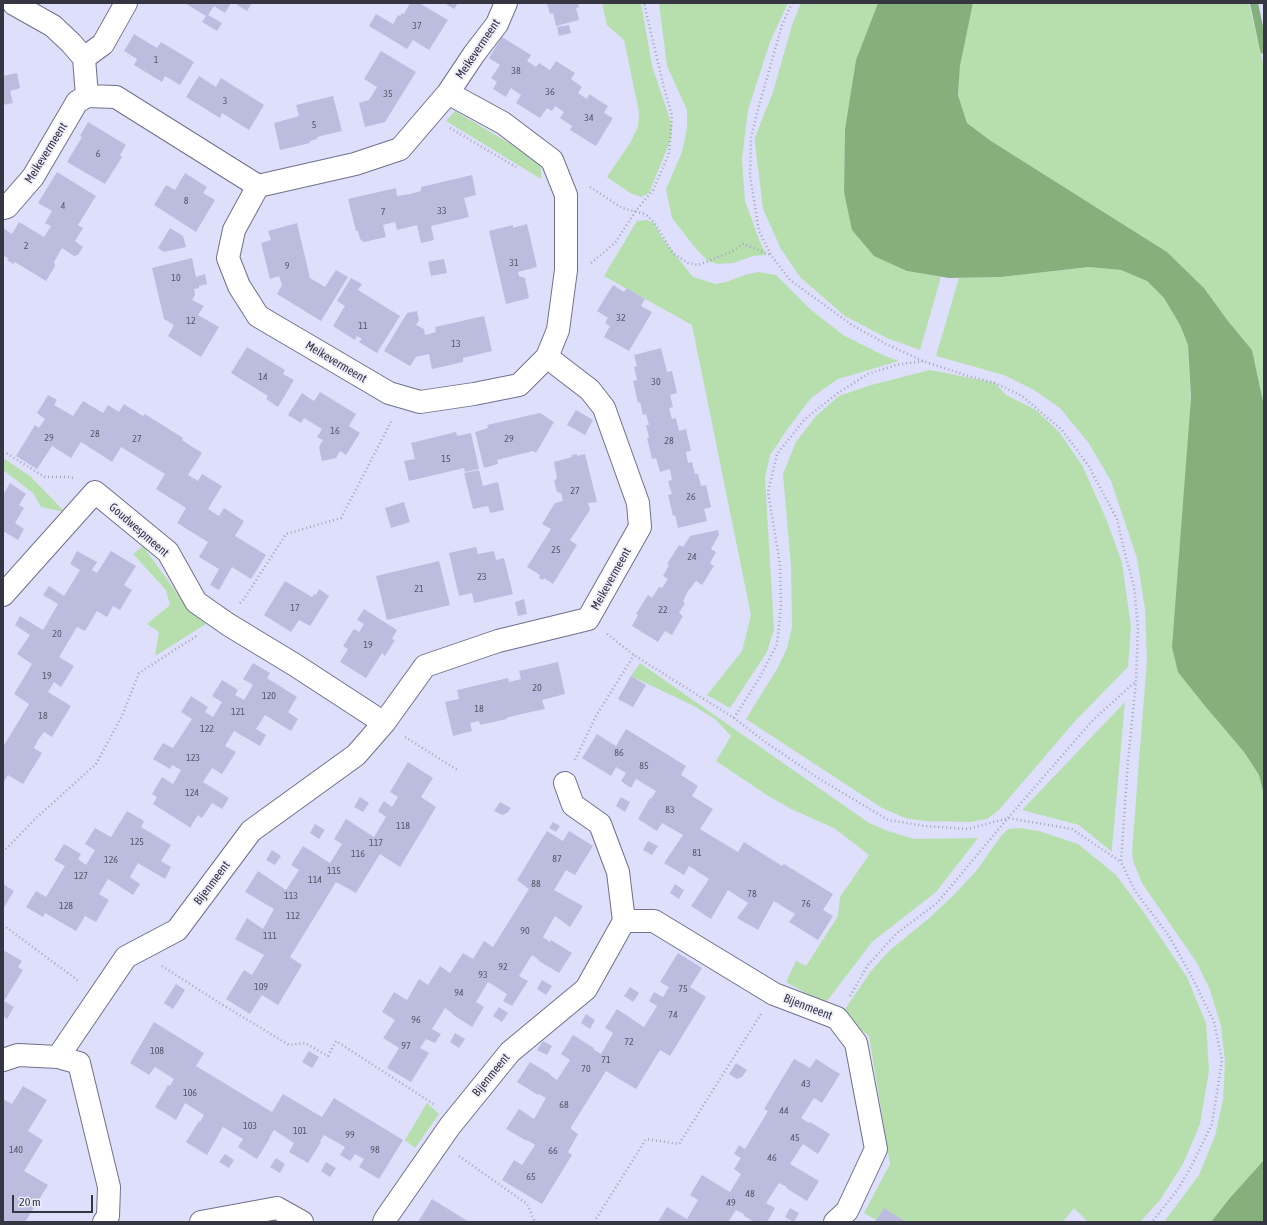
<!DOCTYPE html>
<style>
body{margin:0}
#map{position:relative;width:1267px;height:1225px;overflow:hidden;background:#dedffa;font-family:"Asap Condensed",sans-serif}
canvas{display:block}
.frame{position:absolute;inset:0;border:4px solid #363643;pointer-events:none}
.scale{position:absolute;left:12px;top:1195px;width:81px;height:18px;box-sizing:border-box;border:2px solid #363643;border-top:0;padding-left:5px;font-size:12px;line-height:14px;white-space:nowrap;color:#363643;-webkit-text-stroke:3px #ededfb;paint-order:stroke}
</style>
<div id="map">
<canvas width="1267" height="1225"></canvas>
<div class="frame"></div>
<div class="scale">20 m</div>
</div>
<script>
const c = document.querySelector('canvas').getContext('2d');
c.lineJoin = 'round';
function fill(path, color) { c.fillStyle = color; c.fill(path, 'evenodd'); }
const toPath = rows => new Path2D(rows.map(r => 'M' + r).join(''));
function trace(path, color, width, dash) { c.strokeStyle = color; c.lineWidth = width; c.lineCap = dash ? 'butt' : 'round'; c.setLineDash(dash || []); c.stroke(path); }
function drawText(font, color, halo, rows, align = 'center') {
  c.font = font + ' "Asap Condensed",sans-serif'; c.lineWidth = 3.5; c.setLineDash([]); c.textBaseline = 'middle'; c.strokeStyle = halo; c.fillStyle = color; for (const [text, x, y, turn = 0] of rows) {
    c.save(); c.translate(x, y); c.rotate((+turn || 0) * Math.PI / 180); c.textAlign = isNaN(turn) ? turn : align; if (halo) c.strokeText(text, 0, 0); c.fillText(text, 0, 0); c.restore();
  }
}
const green = toPath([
 [602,3,641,3,652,66,672,125,671,139,649,193,641,197,630,193,607,177,630,143,638,127,639,112,624,40,607,25],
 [659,3,788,3,770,42,748,110,742,159,745,201,760,242,766,255,753,256,733,263,718,264,708,261,697,250,672,218,666,189,682,152,687,128,687,110,667,66],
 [801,3,878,3,856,60,845,129,844,192,907,271,941,277,920,350,887,338,845,316,800,277,781,249,763,209,755,143,755,137,773,92,792,25],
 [973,3,1249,3,1264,68,1264,406,1252,350,1228,321,1204,288,1167,252,991,141,967,123,958,95,960,66],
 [455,111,541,162,541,179,446,121],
 [647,220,654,223,662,238,693,277,716,284,726,282,745,275,758,272,776,275,810,309,843,335,885,356,899,361,838,379,811,398,789,427,770,455,765,478,774,629,767,652,730,708,707,695,742,651,751,615,692,325,604,276,637,221],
 [1089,267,1121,270,1147,281,1164,298,1180,325,1188,345,1205,706,1244,752,1259,775,1264,795,1264,1160,1229,1199,1211,1222,1164,1222,1199,1175,1215,1136,1223,1100,1225,1062,1221,1026,1210,990,1197,963,1142,883,1133,861,1132,851,1147,660,1145,609,1137,558,1111,481,1088,442,1060,408,1034,390,1004,375,936,356,959,278,1001,277],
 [930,370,995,383,1006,395,1036,410,1060,433,1083,467,1107,521,1122,563,1131,626,1128,667,1076,720,998,811,987,819,970,822,924,821,905,818,882,808,746,719,777,669,787,648,792,627,791,566,783,474,796,442,816,416,839,396,871,385],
 [3,458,30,476,65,512,41,507,33,493,3,470],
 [143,546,181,599,206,624,155,656,159,632,147,624,170,605,166,590,133,554],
 [640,663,869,823,888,831,914,839,978,838,936,892,872,942,827,1001,809,995,786,982,796,961,806,966,838,916,840,897,869,855,834,828,791,809,770,797,716,761,731,736,715,719,694,706,631,676],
 [1125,702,1112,848,1112,852,1079,825,1022,810],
 [1019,828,1039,831,1078,844,1116,875,1145,914,1187,977,1206,1023,1209,1071,1200,1124,1183,1164,1160,1200,1140,1222,1088,1222,1074,1208,1063,1222,879,1222,864,1213,890,1164,869,1036,841,1015,871,971,889,951,928,919,953,896,977,870,1001,836,1008,829],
 [427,1103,439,1114,415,1148,405,1140]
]);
const water = toPath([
 [878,3,973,3,960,66,958,95,967,123,991,141,1167,252,1204,288,1228,321,1252,350,1264,406,1264,795,1259,775,1244,752,1205,706,1178,672,1172,647,1191,398,1188,345,1180,325,1164,298,1147,281,1121,270,1089,267,1001,277,949,278,907,271,874,256,852,230,844,192,845,129,856,60],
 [1264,1160,1264,1222,1211,1222,1229,1199]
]);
const stream = toPath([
 [1254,3,1264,50]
]);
const building = toPath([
 [185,3,231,3,225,13,214,6,208,15,222,23,217,31,202,22,206,16],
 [234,3,252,3,247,11],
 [410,3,419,3,448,20,429,50,413,40,407,49,369,26,376,14,393,24,398,15,400,16,402,13,404,14],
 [444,3,458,3,454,9],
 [547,3,578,3,579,7,576,8,579,20,556,26,553,13,550,14],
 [569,25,571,33,559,36,557,27],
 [134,34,157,48,161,42,194,62,180,85,165,76,162,82,134,65,137,59,124,51],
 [502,37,531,55,527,61,536,67,539,63,550,70,556,61,575,73,571,79,582,87,578,93,587,99,589,94,608,106,604,113,613,118,596,146,570,130,572,126,560,118,564,112,555,106,552,111,547,108,540,118,516,103,521,95,511,88,506,97,493,89,497,82,491,78,500,65,489,58],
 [381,51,416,72,385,122,365,127,359,103,369,100,377,87,364,79],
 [17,73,20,88,10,91,13,103,3,105,3,76],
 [199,76,216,87,221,78,264,105,249,130,222,113,220,118,186,97],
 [333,96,342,131,317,137,317,139,310,141,310,143,280,150,274,123,299,116,296,105],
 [88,122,126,145,120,155,122,157,105,184,67,162,82,137,80,136],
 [57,172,96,196,78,225,83,228,75,241,83,247,78,255,74,256,62,248,54,262,55,266,46,281,15,262,13,264,7,260,9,259,3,255,3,228,12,234,19,222,44,237,51,226,45,223,52,211,38,203],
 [185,173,207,187,203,193,215,200,196,232,154,205,166,185,175,190],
 [472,175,476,195,464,198,469,217,431,226,434,240,421,243,417,225,397,230,395,222,383,225,386,237,364,242,360,239,358,231,356,231,348,199,396,188,397,196,410,194,421,191,421,187],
 [297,223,310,278,325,287,336,270,348,277,321,321,277,294,282,285,279,276,270,279,261,243,271,240,268,231],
 [527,224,537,267,518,272,519,276,525,278,529,298,506,304,489,231,513,225,513,228],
 [170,228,183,236,186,247,164,252,158,248],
 [192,258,196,277,205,274,207,284,199,286,199,288,194,289,195,295,192,300,204,306,198,315,219,327,201,357,168,336,174,325,164,319,152,268],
 [444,259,447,273,431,276,428,262],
 [351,278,362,284,358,290,400,316,377,353,359,342,362,339,357,336,355,340,333,326,345,306,337,301],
 [613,285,624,292,627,288,645,299,641,306,652,312,629,351,604,337,610,326,605,323,608,318,597,311],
 [417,311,419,320,416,325,424,329,425,335,436,332,435,327,484,316,492,351,463,358,463,362,432,369,429,354,416,357,410,366,384,351,407,313],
 [247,347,285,370,283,374,294,380,278,407,266,399,268,396,231,373],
 [661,348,667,372,672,371,677,393,670,395,673,407,669,408,672,419,676,418,679,431,686,429,691,451,686,452,688,463,692,462,695,474,698,474,701,486,706,485,711,507,704,509,707,521,678,528,675,515,673,516,668,495,672,494,668,481,672,480,670,469,660,472,656,458,652,459,647,438,649,438,646,425,649,425,646,414,643,415,640,402,638,403,633,381,637,380,634,367,637,366,634,355],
 [320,392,356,414,349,426,360,433,346,455,340,451,336,458,322,461,319,447,323,440,317,437,322,429,304,418,301,423,288,415,302,393,314,401],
 [48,395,57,400,54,405,73,416,83,401,103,413,108,405,119,412,124,404,143,416,145,414,183,438,182,440,202,453,188,475,198,481,202,474,222,486,208,509,219,516,224,508,244,521,235,536,266,555,251,579,232,567,219,590,210,585,219,569,199,557,208,542,177,523,186,508,156,489,165,474,121,447,112,462,81,442,71,458,52,446,37,469,16,456,35,425,39,428,45,419,37,413],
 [576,410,593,420,585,435,567,425],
 [540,413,554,422,536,453,533,451,497,460,498,464,484,468,475,432,488,428,487,425],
 [456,432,457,436,471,433,479,469,465,472,464,468,409,481,404,461,415,459,411,443],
 [577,454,577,456,585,454,597,502,588,503,590,510,570,540,577,545,553,584,544,578,543,580,539,578,540,575,527,567,551,529,542,524,555,503,563,501,561,493,557,492,554,481,557,478,554,462,572,457,572,455],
 [479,470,483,486,498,482,504,510,490,513,488,506,473,509,464,473],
 [10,483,26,494,19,505,24,508,15,523,24,529,18,540,3,531,3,495],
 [404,502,410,522,391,528,385,508],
 [718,530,719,535,711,549,716,552,710,563,714,566,702,585,696,581,688,591,683,601,685,603,679,613,683,616,672,635,665,631,658,642,632,626,638,615,636,614,648,595,652,598,659,587,662,588,668,579,663,576,669,565,667,564,679,545,683,547,690,536],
 [476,547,478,554,494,551,496,560,504,558,513,594,474,603,472,593,459,596,449,553],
 [77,551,97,562,92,570,97,573,111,551,136,566,124,585,132,590,120,610,113,606,107,617,97,611,85,631,77,627,59,657,74,666,61,687,54,682,48,692,71,706,52,737,44,732,38,740,34,748,42,753,23,784,8,775,3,783,3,747,29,704,14,694,32,664,17,654,30,635,15,625,20,616,43,630,58,604,43,595,49,586,64,596,80,570,70,564],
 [439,561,450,605,387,620,376,576],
 [285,581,312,597,314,594,316,595,319,589,329,596,310,626,299,620,291,632,264,615],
 [524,599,527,614,518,616,515,602],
 [364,609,397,630,392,639,395,640,385,656,382,653,366,678,340,662,348,649,343,646,354,629,359,632,364,624,357,620],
 [558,662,565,694,542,700,545,709,517,715,506,718,507,719,480,725,479,721,470,723,472,731,453,736,445,702,459,699,457,690,508,678,509,682,521,679,519,671],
 [253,663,270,673,267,678,297,697,288,712,298,719,291,731,265,715,256,729,266,735,260,746,234,731,225,746,236,752,222,774,212,768,203,782,229,798,222,809,212,803,202,818,198,815,191,826,191,828,153,804,157,797,152,794,162,777,173,784,181,770,172,765,170,769,153,759,163,743,173,748,192,719,181,712,191,696,208,707,205,712,213,717,222,702,212,696,222,680,238,690,235,695,244,700,253,685,243,679],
 [631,676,646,685,633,707,618,699],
 [626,729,686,766,681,775,698,786,692,796,713,809,700,829,738,852,744,842,782,866,784,864,833,894,823,910,833,916,818,940,789,922,795,914,774,901,758,930,737,918,748,903,728,890,711,919,691,906,709,879,689,866,684,875,664,863,683,835,662,823,657,831,638,819,650,798,651,799,656,791,636,779,631,788,621,781,626,773,616,767,611,776,582,758,597,734,616,746],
 [408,762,433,778,421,797,436,807,400,867,380,854,356,893,336,882,290,957,302,965,278,1005,262,995,250,1014,226,999,244,970,252,975,264,955,235,939,247,918,263,929,274,909,245,892,258,871,286,890,299,870,291,865,303,846,330,863,342,844,334,839,346,819,374,837,386,817,378,811,384,801,392,807,398,797,390,792],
 [360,797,369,803,363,812,354,807],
 [621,797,630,802,625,812,616,806],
 [500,802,511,808,507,813,502,815,494,811],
 [127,811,144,821,141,827,171,845,161,861,171,867,165,879,138,863,130,877,140,884,133,895,108,879,99,894,109,900,96,922,85,916,76,931,45,913,43,917,26,907,36,891,46,897,65,866,54,860,64,844,81,854,78,859,86,865,95,850,85,844,95,828,111,837],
 [553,822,560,826,556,832,549,828],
 [315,824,325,830,319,839,310,833],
 [547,831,563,841,569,831,593,846,575,875,566,870,554,890,583,906,570,927,555,916,543,937,550,942,551,940,572,953,559,973,539,961,539,960,532,955,519,976,528,981,512,1006,503,1001,507,994,488,982,476,1002,484,1007,472,1027,452,1014,452,1013,445,1008,432,1029,441,1034,435,1043,426,1039,420,1048,429,1053,411,1082,387,1068,399,1048,383,1038,395,1020,382,1012,394,992,407,1000,419,979,428,985,440,966,450,973,463,953,473,959,484,941,493,947,529,889,517,880],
 [648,841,658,846,652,855,643,850],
 [272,850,281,856,275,865,266,860],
 [3,884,14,891,3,909],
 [675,884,684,890,679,899,670,893],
 [3,950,22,961,18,967,23,970,4,1001,14,1007,7,1019,3,1016],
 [678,953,702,968,690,987,706,997,670,1056,660,1050,636,1089,606,1071,571,1127,571,1129,578,1134,568,1152,572,1155,542,1204,502,1180,514,1160,522,1165,535,1145,527,1140,527,1141,506,1129,519,1109,534,1119,546,1098,539,1094,538,1095,517,1082,530,1062,550,1074,550,1075,557,1080,570,1060,561,1054,573,1035,594,1048,593,1049,601,1054,613,1033,605,1028,617,1009,644,1027,657,1006,649,1001,654,992,663,997,669,987,660,982],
 [542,980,552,986,546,995,537,989],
 [176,984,185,990,173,1009,164,1003],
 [630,987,639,993,633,1002,624,996],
 [499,1007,508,1013,502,1022,493,1016],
 [586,1014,595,1020,590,1029,581,1023],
 [154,1022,204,1053,196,1066,272,1112,283,1094,322,1117,334,1098,403,1140,379,1179,359,1167,364,1159,355,1154,350,1161,340,1155,345,1147,324,1135,320,1141,321,1142,308,1163,289,1152,294,1143,274,1130,269,1138,270,1138,257,1159,238,1147,243,1139,223,1127,207,1155,186,1142,199,1121,200,1122,204,1115,185,1103,176,1120,155,1107,168,1085,170,1086,174,1079,155,1067,149,1075,130,1063],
 [455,1033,465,1039,459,1048,450,1042],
 [543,1041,552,1046,547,1055,537,1050],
 [309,1051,319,1057,312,1068,302,1062],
 [794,1059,810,1068,816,1059,840,1074,822,1103,814,1098,801,1118,809,1123,810,1122,830,1134,818,1154,803,1144,790,1164,819,1181,807,1201,786,1188,787,1187,779,1183,766,1203,775,1208,767,1222,754,1222,743,1215,744,1214,736,1210,728,1222,658,1222,667,1207,687,1219,698,1200,690,1195,702,1175,730,1192,741,1174,734,1169,741,1158,734,1154,739,1145,745,1149,768,1111,764,1109],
 [736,1063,747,1070,742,1077,737,1079,729,1074],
 [23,1086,47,1100,28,1131,43,1140,24,1171,48,1185,25,1222,3,1222,3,1099,12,1104],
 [225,1154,234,1160,229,1168,219,1162],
 [276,1158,285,1164,280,1173,270,1167],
 [326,1162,336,1168,330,1177,321,1171],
 [432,1199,461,1217,469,1222,418,1222],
 [790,1208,799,1213,794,1222,785,1217],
 [884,1208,906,1222,875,1222]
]);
const path = toPath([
 [792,3,782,25,757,113,751,138,750,176,759,231,771,255,790,280,852,325,886,344,923,361,968,376,995,383,1022,396,1062,430,1088,465,1117,519,1124,550,1134,586,1138,628,1136,681,1128,761,1121,862,1135,891,1169,936,1193,979,1214,1022,1222,1060,1212,1124,1191,1167,1178,1189,1152,1222],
 [450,128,516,167],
 [590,187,622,208,645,214,654,222,673,253,688,263,698,265,731,252,743,244,771,255],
 [591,263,615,243,635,212,653,190,669,154,672,116,663,84,644,3],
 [3,452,6,453,45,477,70,477,73,478],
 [240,603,244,599,286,534,341,518,392,420],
 [607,634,634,655,734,718,764,741,818,778,888,820,925,826,968,829,1008,818,1072,829,1121,862],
 [734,718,760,677,777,644,781,606,780,564,768,492,777,454,805,419,838,393,868,374,896,365,923,361],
 [405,737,459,771],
 [575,760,596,716,634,655],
 [3,852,35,819,96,764,122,716,139,673,198,635],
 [3,925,80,982],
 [162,966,218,1002,289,1045,305,1043,328,1056,336,1041,435,1105],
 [850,996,868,965,897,933,937,903,1008,818,1093,720,1135,682],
 [459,1156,527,1204,535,1222],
 [594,1222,646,1139,679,1144,761,1014]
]);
const street = toPath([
 [14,4,53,26,71,43,84,58,103,44,126,3],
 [84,58,87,96],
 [448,93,474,54,497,24,506,3],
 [3,208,7,207,33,177,77,102,87,96,116,97,258,186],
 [3,595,95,492,168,552,196,602,229,625,295,665,384,723],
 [624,921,654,921,774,994,837,1018,856,1043,876,1149,847,1211,835,1222],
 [58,1057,126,957,177,930,251,831,356,755,384,723,425,666,498,641,588,619,640,527,638,503,604,408,590,390,547,357,519,385,474,394,420,402,389,393,258,316,239,286,228,258,234,230,258,186,355,164,400,149,448,93,503,123,552,160,566,195,566,270,558,330,547,357],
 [3,1060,18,1055,58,1057,79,1063,109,1187,108,1216,104,1222],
 [201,1222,277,1208,302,1222],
 [384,1222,386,1218,450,1126,510,1052,586,989,624,921,618,872,600,824,573,805,565,783]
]);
const numberNames = [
 ["37",417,26],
 ["1",156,60],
 ["38",516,71],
 ["36",550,92],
 ["35",388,94],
 ["3",225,101],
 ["34",589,118],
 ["5",314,125],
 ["6",98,154],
 ["8",186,201],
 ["4",63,206],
 ["33",442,211],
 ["7",383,212],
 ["2",26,246],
 ["31",514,263],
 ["9",287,266],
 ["10",176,278],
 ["32",621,318],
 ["12",191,321],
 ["11",363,326],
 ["13",456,344],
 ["14",263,377],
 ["30",656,382],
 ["16",335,431],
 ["28",95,434],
 ["29",49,438],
 ["27",137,439],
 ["29",509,439],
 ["28",669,441],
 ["15",446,459],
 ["27",575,491],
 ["26",691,497],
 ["25",556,550],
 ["24",692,557],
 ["23",482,577],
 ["21",419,589],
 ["17",295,608],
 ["22",663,610],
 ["20",57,634],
 ["19",368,645],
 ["19",47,676],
 ["20",537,688],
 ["120",269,696],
 ["18",479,709],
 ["121",238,712],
 ["18",43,716],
 ["122",207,729],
 ["86",619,753],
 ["123",193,758],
 ["85",644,766],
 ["124",192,793],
 ["83",670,810],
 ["118",403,826],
 ["125",137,842],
 ["117",376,843],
 ["81",697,853],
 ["116",358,854],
 ["87",557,859],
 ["126",111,860],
 ["115",334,871],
 ["127",81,876],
 ["114",315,880],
 ["88",536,884],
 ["78",752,894],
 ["113",291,896],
 ["76",806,904],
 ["128",66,906],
 ["112",293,916],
 ["90",525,931],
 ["111",270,936],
 ["92",503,967],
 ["93",483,975],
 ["109",261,987],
 ["75",683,989],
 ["94",459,993],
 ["74",673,1015],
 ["96",416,1020],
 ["72",629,1042],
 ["97",406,1046],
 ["108",157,1051],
 ["71",606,1060],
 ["70",586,1069],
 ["43",806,1084],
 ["106",190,1093],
 ["68",564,1105],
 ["44",784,1111],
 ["103",250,1126],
 ["101",300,1131],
 ["99",350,1135],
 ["45",795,1138],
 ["140",16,1150],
 ["98",375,1150],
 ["66",553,1151],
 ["46",772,1158],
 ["65",531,1177],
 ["48",750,1194],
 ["49",731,1203]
];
const streetNames = [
 ["Meikevermeent",478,49,-56],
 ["Meikevermeent",46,153,-58],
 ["Meikevermeent",336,362,31],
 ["Goudwespmeent",139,530,41],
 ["Meikevermeent",611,579,-61],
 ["Bijenmeent",212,883,-53],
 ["Bijenmeent",808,1007,21],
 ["Bijenmeent",491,1075,-51]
];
fill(green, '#b7dfad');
fill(water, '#85af7b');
trace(stream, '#85af7b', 8);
fill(building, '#bcbdde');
trace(street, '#70708e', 24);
trace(path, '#a4a5bb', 2.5, [1, 3]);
trace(street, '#fff', 22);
drawText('10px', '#58586a', null, numberNames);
drawText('12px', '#363643', '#ededfb', streetNames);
</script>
